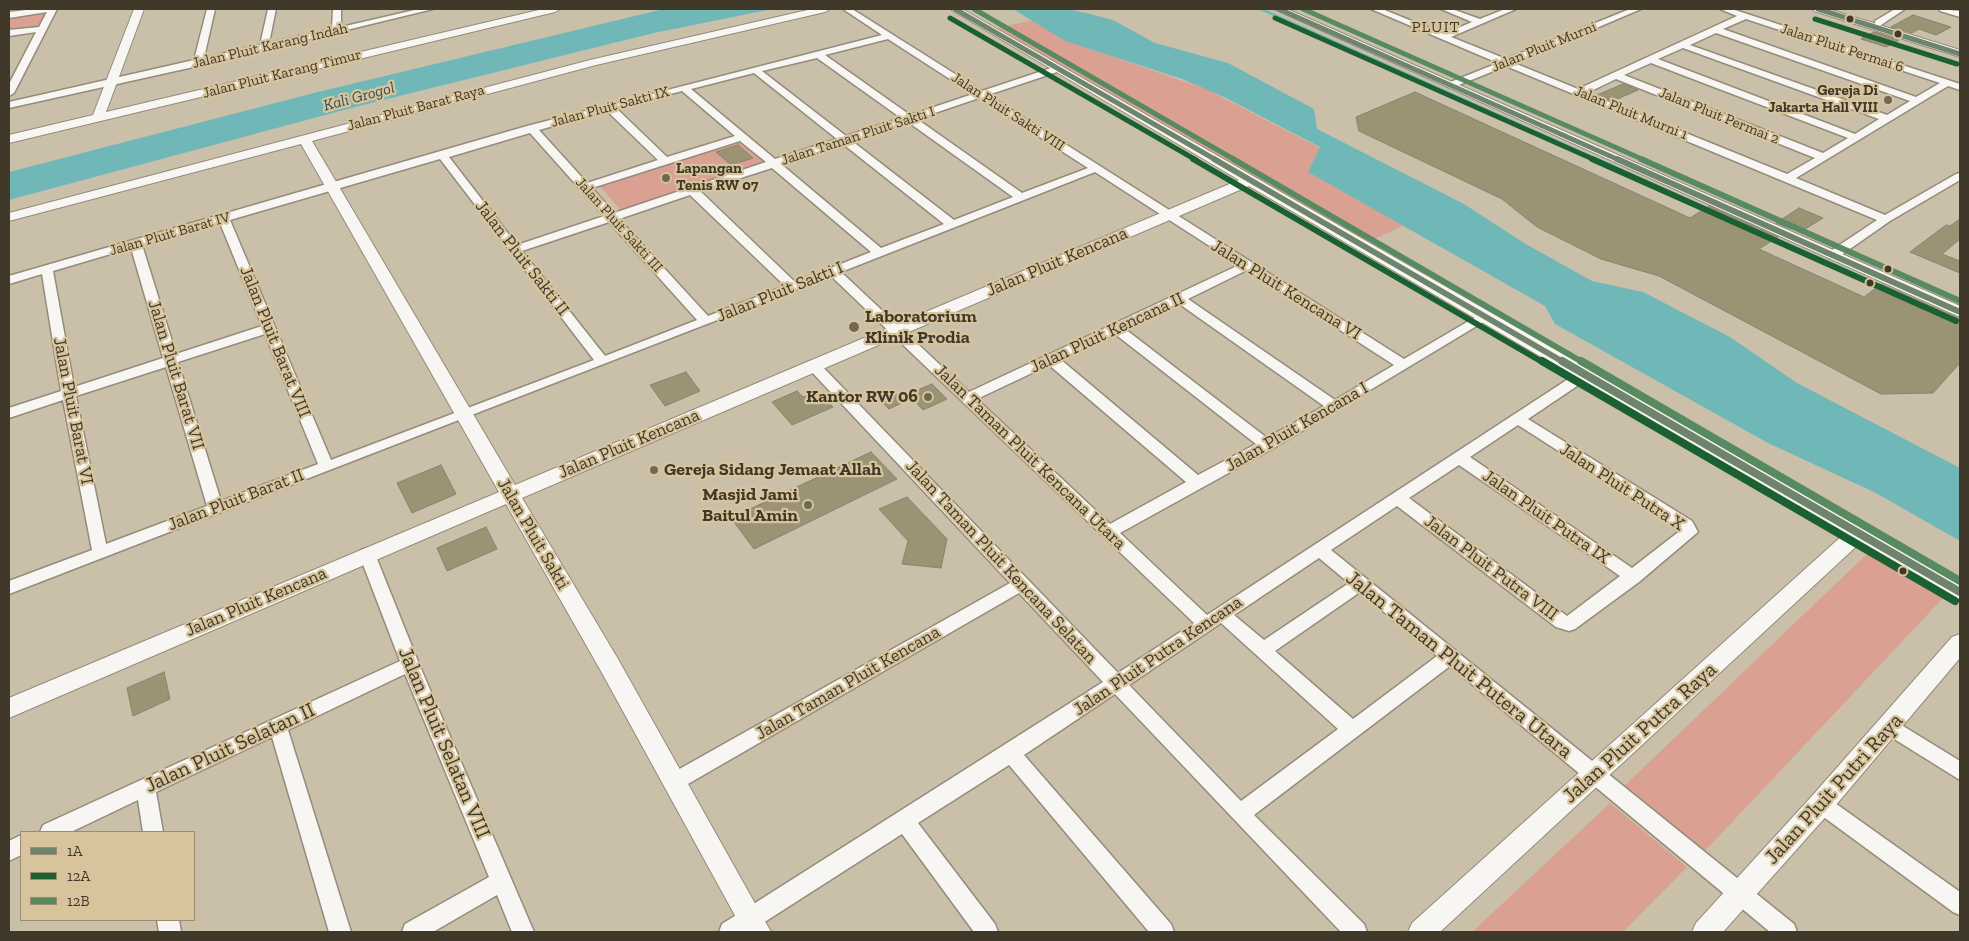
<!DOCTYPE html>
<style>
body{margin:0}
#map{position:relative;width:1969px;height:941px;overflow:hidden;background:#cac0aa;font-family:"Zilla Slab",serif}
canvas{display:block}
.frame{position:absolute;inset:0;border:10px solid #403929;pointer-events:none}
.legend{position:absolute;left:20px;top:831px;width:175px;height:90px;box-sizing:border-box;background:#d7c49d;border:1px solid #9b8c6f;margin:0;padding:6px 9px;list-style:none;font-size:15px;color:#403929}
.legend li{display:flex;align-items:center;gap:10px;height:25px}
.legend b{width:25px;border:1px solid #9b8c6f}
</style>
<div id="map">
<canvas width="1969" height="941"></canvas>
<div class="frame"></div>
<ul class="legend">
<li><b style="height:6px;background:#6e846d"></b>1A</li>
<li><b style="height:6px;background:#1b6031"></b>12A</li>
<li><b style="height:6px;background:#588a61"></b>12B</li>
</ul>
</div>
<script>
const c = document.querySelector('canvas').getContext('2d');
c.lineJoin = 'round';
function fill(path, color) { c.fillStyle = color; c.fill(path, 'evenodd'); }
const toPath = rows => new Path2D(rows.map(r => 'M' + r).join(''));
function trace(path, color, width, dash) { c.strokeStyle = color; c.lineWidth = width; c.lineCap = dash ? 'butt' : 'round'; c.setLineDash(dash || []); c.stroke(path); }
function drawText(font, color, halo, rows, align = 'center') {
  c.font = font + ' "Zilla Slab",serif'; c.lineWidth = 4.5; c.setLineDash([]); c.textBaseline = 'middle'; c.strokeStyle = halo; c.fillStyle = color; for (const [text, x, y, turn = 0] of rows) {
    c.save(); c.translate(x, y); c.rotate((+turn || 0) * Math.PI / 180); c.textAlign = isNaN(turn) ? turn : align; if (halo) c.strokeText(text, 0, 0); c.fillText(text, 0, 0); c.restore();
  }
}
const green = toPath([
 [51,12,43,29,9,34,9,17],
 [1038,19,1087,48,1206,89,1320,148,1308,172,1404,225,1365,244,997,28],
 [739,141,765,163,622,211,599,186],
 [1870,551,1946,595,1703,853,1622,788],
 [1610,803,1687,867,1623,932,1472,932]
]);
const water = toPath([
 [664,9,773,9,654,33,355,107,9,200,9,172,318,92],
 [1013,9,1067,9,1086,13,1113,20,1155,43,1228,63,1314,109,1317,129,1464,204,1524,243,1592,281,1643,292,1730,337,1797,383,1960,468,1960,541,1876,493,1768,443,1555,324,1545,306,1308,172,1320,147,1224,97,1182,79,1065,41]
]);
const streamFar1 = toPath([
 [1261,9,1599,160]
]);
const stream = toPath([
 [1596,159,1709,210],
 [1771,237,1883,287]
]);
const building = toPath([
 [1913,15,1951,27,1936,35,1919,29,1912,33,1891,27,1913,15],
 [1874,32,1878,33,1899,40,1886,47,1861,39,1874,32],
 [1623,84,1638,90,1613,101,1597,95,1623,84],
 [1415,92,1690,218,1709,206,1778,237,1759,249,1864,297,1881,284,1960,319,1960,363,1933,393,1881,394,1659,276,1601,259,1537,227,1502,199,1359,131,1356,117,1415,92],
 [738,145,753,158,731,165,716,152,738,145],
 [1799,208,1823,218,1805,229,1797,226,1791,229,1776,223,1799,208],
 [1960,219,1960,239,1942,254,1960,261,1960,273,1910,252,1946,225,1950,226,1960,219],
 [686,372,700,391,665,406,650,385,686,372],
 [932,384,947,399,923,410,908,394,932,384],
 [892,390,904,402,889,409,877,397,892,390],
 [797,391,803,397,818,391,833,407,792,425,772,402,797,391],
 [871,452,897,479,754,549,731,518,871,452],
 [441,465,456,494,412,513,397,483,441,465],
 [907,497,947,539,941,568,902,564,908,541,879,509,907,497],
 [486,527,497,549,447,571,437,548,486,527],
 [164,672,170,699,133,716,127,688,164,672]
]);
const minor = toPath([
 [35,9,57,9,14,93,9,96,9,84,36,32,9,36,9,30,39,27,47,12,9,18,9,12,35,9],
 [207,9,215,9,204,58,260,45,268,9,276,9,269,43,332,29,333,9,341,9,341,27,419,9,433,9,198,66,9,108,9,102,194,60,207,9],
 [843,9,852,9,982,91,1054,67,1060,67,1060,71,988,95,1404,359,1479,315,1484,314,1490,318,1272,449,1120,533,1207,615,1579,372,1589,372,1591,375,1589,378,1528,419,1692,521,1698,532,1639,582,1575,629,1569,631,1556,627,1397,506,1331,550,1794,924,1797,932,1770,932,1450,666,1254,815,1364,924,1367,932,1341,932,1115,694,1024,755,1171,924,1174,932,1149,932,1009,765,918,823,995,924,998,932,974,932,902,834,749,932,719,932,722,924,1103,682,1019,593,681,788,674,791,667,788,664,782,667,776,1010,583,808,368,806,365,808,362,818,362,1118,673,1194,623,831,276,9,594,9,581,92,550,63,400,9,418,9,408,61,391,42,274,9,284,9,276,527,126,882,35,843,9],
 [888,39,973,94,910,115,825,55,888,39],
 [817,58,901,118,846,136,762,71,817,58],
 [754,73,837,139,775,159,691,89,754,73],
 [682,91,735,136,667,157,616,108,682,91],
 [979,98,1088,168,1022,193,917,119,979,98],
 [607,111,658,160,587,183,539,130,607,111],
 [908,122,1013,197,954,220,852,141,908,122],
 [530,133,604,216,517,245,449,157,530,133],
 [740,141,766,162,614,213,592,188,740,141],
 [843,144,944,224,881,248,781,164,843,144],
 [440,159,594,360,331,460,230,220,440,159],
 [772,168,871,252,795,282,700,191,772,168],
 [1095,172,1239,265,969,392,841,272,1095,172],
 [690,195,785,286,708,316,619,219,690,195],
 [609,222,697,320,605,356,522,251,609,222],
 [220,223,262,326,176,354,142,245,220,223],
 [131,248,163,358,74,387,53,271,131,248],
 [1247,270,1394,365,1335,400,1188,299,1247,270],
 [1178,303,1324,406,1267,438,1125,329,1178,303],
 [265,334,318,464,221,501,178,362,265,334],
 [1115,334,1256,444,1198,475,1060,359,1115,334],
 [1049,365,1186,482,1110,524,977,399,1049,365],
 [166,367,207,506,106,544,76,396,166,367],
 [1518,425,1680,529,1681,530,1632,568,1470,457,1518,425],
 [1459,465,1620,576,1567,616,1409,498,1459,465],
 [1319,558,1349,583,1264,640,1234,615,1319,558],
 [1360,592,1437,656,1353,719,1275,651,1360,592],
 [1221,623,1338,729,1241,801,1129,685,1221,623],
 [1371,9,1382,9,1444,34,1472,22,1441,9,1452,9,1480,19,1505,9,1516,9,1451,37,1506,59,1630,9,1641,9,1514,63,1578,89,1737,16,1720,9,1732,9,1960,84,1960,90,1948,86,1796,178,1885,215,1956,174,1960,173,1960,180,1890,221,1837,258,1829,258,1827,255,1829,252,1877,220,1506,66,1454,87,1448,87,1448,83,1498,63,1371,9],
 [1746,19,1940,83,1916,97,1723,29,1746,19],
 [1716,33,1910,101,1887,115,1690,45,1716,33],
 [1683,48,1879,119,1855,134,1658,59,1683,48],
 [1651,63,1848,138,1823,153,1624,75,1651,63],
 [1616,79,1815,158,1787,174,1587,93,1616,79],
 [1895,9,1905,9,1881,25,1875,25,1875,21,1895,9],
 [1939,9,1960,11,1960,17,1940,11,1939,9],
 [367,548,373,550,375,554,419,664,534,932,512,932,497,895,433,932,402,932,405,924,489,877,405,674,288,730,351,932,329,932,272,737,156,792,163,832,143,832,138,800,71,832,40,832,43,825,400,661,359,554,361,550,367,548],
 [1890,718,1960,761,1960,780,1883,732,1881,726,1883,720,1890,718],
 [1821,795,1828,798,1960,892,1960,915,1953,912,1814,810,1811,804,1814,798,1821,795],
 [21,835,21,855,9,861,9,841,21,835],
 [157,920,179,920,181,932,159,932,157,920]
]);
const tertiary = toPath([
 [134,9,144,9,106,112,543,9,560,9,555,12,9,143,9,135,93,115,134,9],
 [812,9,830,9,825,12,596,65,312,141,515,485,1239,180,950,9,962,9,1960,582,1960,600,1860,543,1440,932,1408,932,1412,923,1844,534,1249,186,522,498,618,659,771,932,744,932,602,673,506,504,9,718,9,698,499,492,301,144,9,221,9,213,590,60,812,9],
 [1274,9,1287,9,1960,306,1960,317,1274,9],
 [1813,9,1828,9,1960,50,1960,57,1814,11,1813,9],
 [1960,634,1960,658,1830,812,1723,932,1692,932,1696,923,1812,796,1952,637,1960,634]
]);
const bus1Far2 = toPath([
 [955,9,1216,160],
 [1279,9,1619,160],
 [1818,9,1960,54]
]);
const bus1Far1 = toPath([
 [1214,159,1565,363],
 [1617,159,1960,312]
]);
const bus1 = toPath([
 [1562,361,1960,592]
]);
const bus2Far2 = toPath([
 [950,18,1196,160],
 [1275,18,1595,160],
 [1815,19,1957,64]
]);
const bus2Far1 = toPath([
 [1193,159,1544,363],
 [1592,159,1956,321]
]);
const bus2 = toPath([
 [1542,361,1955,601]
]);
const bus3Far2 = toPath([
 [974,9,1235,160],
 [1303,9,1644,160]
]);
const bus3Far1 = toPath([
 [1233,159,1584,363],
 [1641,159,1960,301]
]);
const bus3 = toPath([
 [1581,361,1960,581]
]);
const markers = [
 [1850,19,4.5,"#403929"],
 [1898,34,4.5,"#403929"],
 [1888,100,5,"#706856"],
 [666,178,5,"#706856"],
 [1888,269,4.5,"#403929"],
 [1870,283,4.5,"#403929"],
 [854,327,6,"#706856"],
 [928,397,5,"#706856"],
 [654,470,5,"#706856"],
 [808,505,5,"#706856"],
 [1903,571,4.5,"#403929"]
];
const farStreetnames = [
 ["Jalan Pluit Karang Indah",270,46,-13],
 ["Jalan Pluit Murni",1544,47,-22],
 ["Jalan Pluit Permai 6",1842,48,18],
 ["Jalan Pluit Karang Timur",282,74,-14],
 ["Jalan Pluit Sakti IX",610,107,-15],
 ["Jalan Pluit Barat Raya",416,108,-15],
 ["Jalan Pluit Sakti VIII",1008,112,33],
 ["Jalan Pluit Murni 1",1631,113,22],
 ["Jalan Pluit Permai 2",1719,116,22],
 ["Jalan Taman Pluit Sakti I",858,136,-18],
 ["Jalan Pluit Sakti III",619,225,48],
 ["Jalan Pluit Barat IV",170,234,-16]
];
const farPoinames = [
 ["Gereja Di",1878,91],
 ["Jakarta Hall VIII",1878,108],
 ["Lapangan",676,169,"left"],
 ["Tenis RW 07",676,186,"left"]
];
const farQuarternames = [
 ["PLUIT",1436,27]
];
const farWaternames = [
 ["Kali Grogol",359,97,-15]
];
const streetNames = [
 ["Jalan Pluit Sakti II",522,258,52],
 ["Jalan Pluit Kencana",1057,262,-23],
 ["Jalan Pluit Kencana VI",1286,290,32],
 ["Jalan Pluit Sakti I",780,292,-22],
 ["Jalan Pluit Kencana II",1107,333,-25],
 ["Jalan Pluit Barat VIII",275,342,68],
 ["Jalan Pluit Barat VII",176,375,73],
 ["Jalan Pluit Barat VI",73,411,79],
 ["Jalan Pluit Kencana I",1297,427,-30],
 ["Jalan Pluit Kencana",629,444,-23],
 ["Jalan Taman Pluit Kencana Utara",1030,457,44],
 ["Jalan Pluit Putra X",1622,487,33],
 ["Jalan Pluit Barat II",236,500,-21],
 ["Jalan Pluit Putra IX",1546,517,35],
 ["Jalan Pluit Sakti",533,534,60],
 ["Jalan Taman Pluit Kencana Selatan",1001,562,47],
 ["Jalan Pluit Putra VIII",1491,568,37],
 ["Jalan Pluit Kencana",256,602,-23],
 ["Jalan Pluit Putra Kencana",1158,656,-34],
 ["Jalan Taman Pluit Kencana",848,683,-30]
];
const poiNames = [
 ["Laboratorium",865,317],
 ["Klinik Prodia",865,338],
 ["Kantor RW 06",918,397,"right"],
 ["Gereja Sidang Jemaat Allah",664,470],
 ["Masjid Jami",798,495,"right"],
 ["Baitul Amin",798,516,"right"]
];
const nearStreetnames = [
 ["Jalan Taman Pluit Putera Utara",1459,665,39],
 ["Jalan Pluit Putra Raya",1640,733,-42],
 ["Jalan Pluit Selatan VIII",444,743,67],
 ["Jalan Pluit Selatan II",230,748,-25],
 ["Jalan Pluit Putri Raya",1834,789,-48]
];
fill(green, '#daa193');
fill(water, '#70b7b8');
trace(streamFar1, '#70b7b8', 2.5);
trace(stream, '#70b7b8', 4);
fill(building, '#9a9474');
trace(building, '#878271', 1);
trace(minor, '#938b7b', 3);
trace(tertiary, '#938b7b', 2);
fill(minor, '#f7f6f2');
fill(tertiary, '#f7f6f2');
trace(bus1Far2, '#6e846d', 5);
trace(bus1Far1, '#6e846d', 6);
trace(bus1, '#6e846d', 8);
trace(bus2Far2, '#1b6031', 5);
trace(bus2Far1, '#1b6031', 6);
trace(bus2, '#1b6031', 8);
trace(bus3Far2, '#588a61', 5);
trace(bus3Far1, '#588a61', 6);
trace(bus3, '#588a61', 8);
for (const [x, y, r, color] of markers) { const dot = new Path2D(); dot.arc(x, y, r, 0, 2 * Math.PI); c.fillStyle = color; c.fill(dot); trace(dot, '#d7c49d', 2); }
drawText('15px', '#403929', '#d7c49d', farStreetnames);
drawText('bold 15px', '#403929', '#d7c49d', farPoinames, 'right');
c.letterSpacing = '1px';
drawText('16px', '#403929', '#d7c49d', farQuarternames);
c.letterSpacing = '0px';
drawText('italic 16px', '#2e4f52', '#d7c49d', farWaternames);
drawText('18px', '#403929', '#d7c49d', streetNames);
drawText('bold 18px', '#403929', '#d7c49d', poiNames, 'left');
drawText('21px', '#403929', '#d7c49d', nearStreetnames);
</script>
